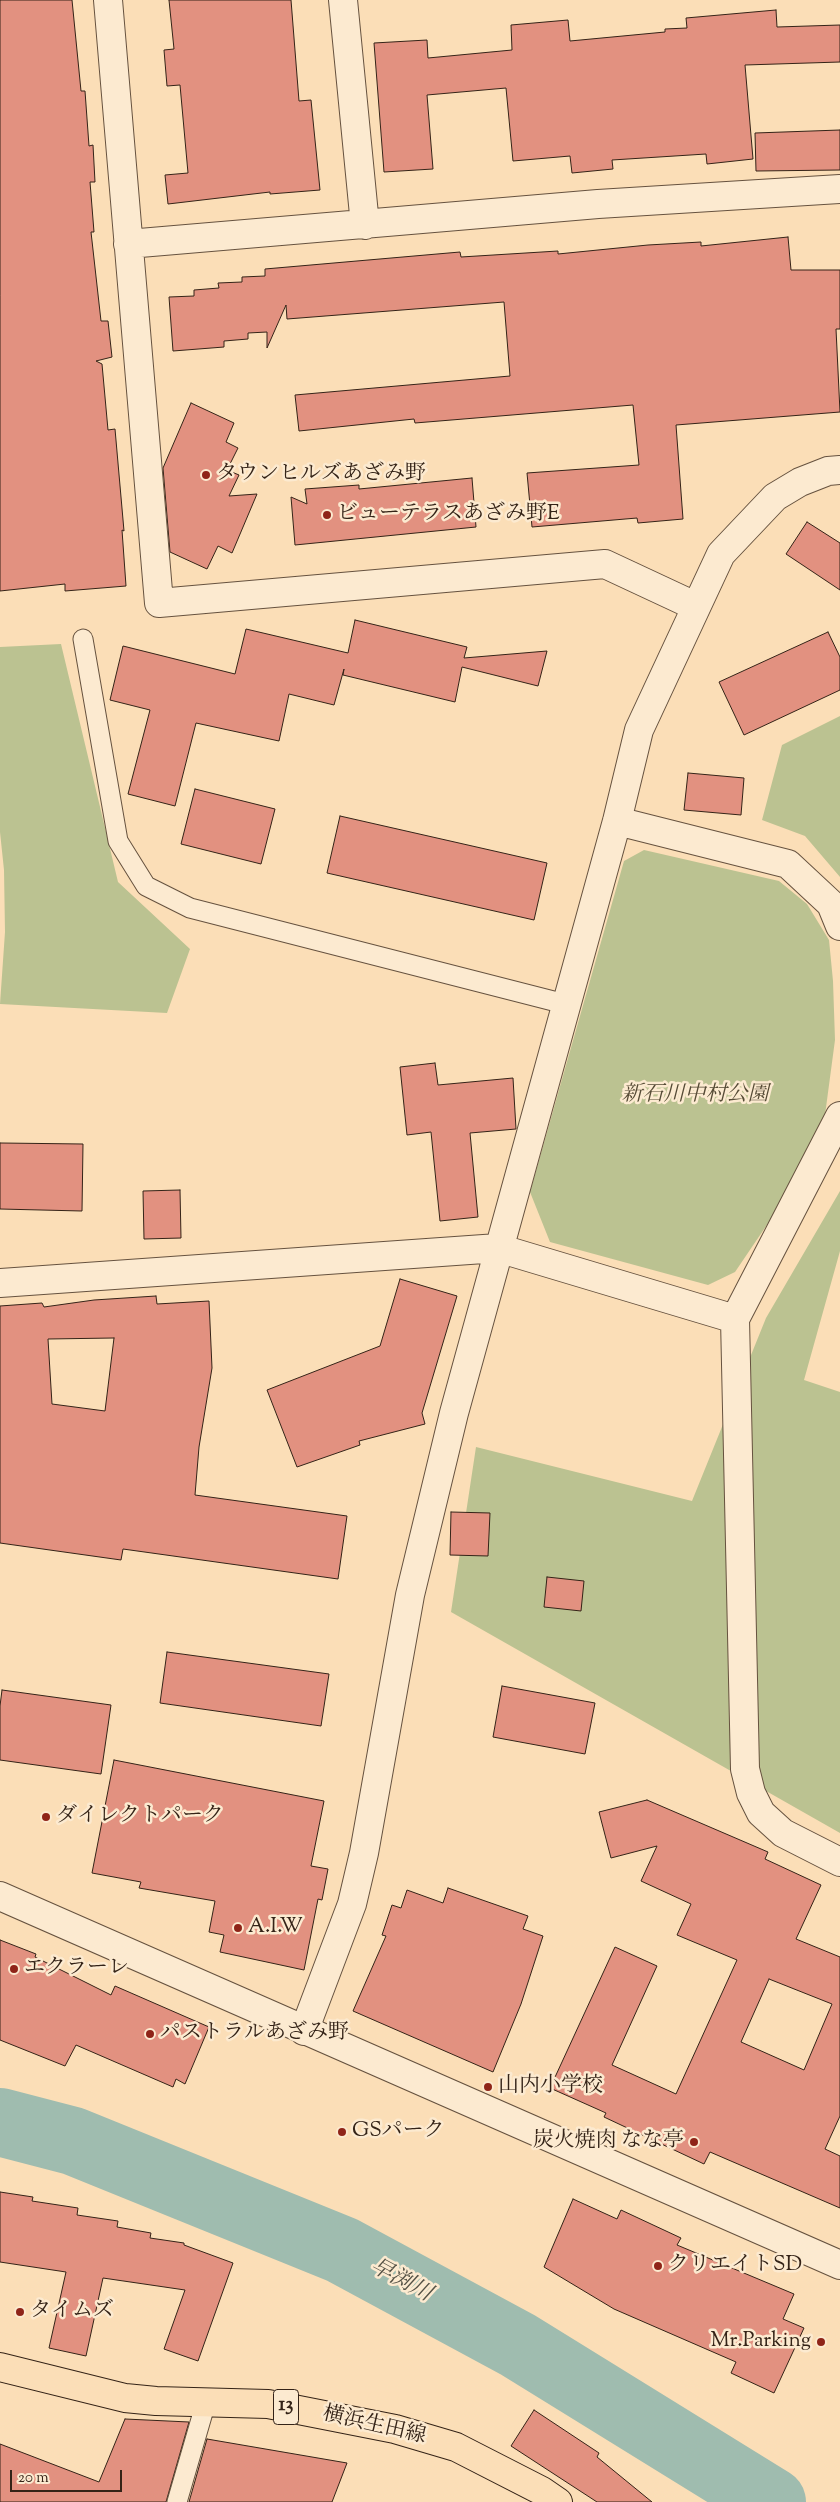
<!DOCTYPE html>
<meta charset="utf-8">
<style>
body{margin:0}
#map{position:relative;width:840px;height:2502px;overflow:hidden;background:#fbdeb7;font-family:"Sorts Mill Goudy",serif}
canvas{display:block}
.scale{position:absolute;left:10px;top:2470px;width:112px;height:22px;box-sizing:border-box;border:2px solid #342317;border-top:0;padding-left:6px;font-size:15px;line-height:18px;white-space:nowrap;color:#342317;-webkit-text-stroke:4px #fcead0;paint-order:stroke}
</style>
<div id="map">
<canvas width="840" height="2502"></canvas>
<div class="scale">20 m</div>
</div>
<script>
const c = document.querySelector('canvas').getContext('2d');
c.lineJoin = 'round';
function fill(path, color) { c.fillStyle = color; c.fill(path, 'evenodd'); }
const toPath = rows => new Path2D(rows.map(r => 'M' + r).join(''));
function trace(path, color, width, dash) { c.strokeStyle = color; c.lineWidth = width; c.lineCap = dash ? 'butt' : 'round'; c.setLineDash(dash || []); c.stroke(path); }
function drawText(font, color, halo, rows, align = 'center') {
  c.font = font + ' "Sorts Mill Goudy","Noto Serif JP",serif'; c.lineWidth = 5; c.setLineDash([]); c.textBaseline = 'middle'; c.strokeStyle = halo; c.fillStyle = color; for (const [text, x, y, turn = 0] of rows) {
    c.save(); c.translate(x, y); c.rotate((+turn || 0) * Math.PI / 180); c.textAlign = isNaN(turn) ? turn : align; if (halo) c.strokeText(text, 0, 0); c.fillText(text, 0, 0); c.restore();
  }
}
const green = toPath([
 [61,644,118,882,190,949,167,1013,0,1004,5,932,4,870,0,832,0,647],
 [840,716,840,877,805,836,762,820,782,745],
 [644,850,779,881,807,904,829,940,833,981,835,1040,821,1145,735,1272,708,1285,550,1242,530,1192,624,861],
 [840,1191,840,1251,804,1380,840,1392,840,1833,451,1612,476,1447,692,1501,766,1318]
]);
const river = toPath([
 [0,2122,73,2141,342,2250,518,2345,772,2502]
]);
const building = toPath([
 [0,0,72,0,81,91,85,91,89,146,93,145,95,182,90,182,94,232,91,232,101,321,108,321,112,357,96,361,102,364,108,430,115,429,124,531,122,530,126,586,65,591,65,584,0,591,0,0],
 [169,0,291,0,299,101,311,100,320,190,270,194,270,192,168,204,165,175,188,173,180,85,167,86,164,50,174,49,169,0],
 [776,10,777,27,840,25,840,62,745,65,753,159,707,164,706,154,612,160,613,169,572,173,570,156,513,161,506,88,427,95,433,169,384,172,374,43,427,40,428,58,512,50,511,25,568,20,570,41,665,32,665,29,687,28,686,18,776,10],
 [840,130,840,170,756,171,755,133,840,130],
 [788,237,791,270,840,270,840,329,836,329,840,412,676,425,683,519,638,523,637,518,532,527,527,473,639,465,633,405,415,423,414,419,299,431,295,395,510,376,504,302,287,319,286,305,267,348,267,332,248,333,248,339,224,341,224,347,173,351,169,297,194,296,194,290,219,288,218,283,242,282,242,277,265,276,265,269,460,252,461,257,558,251,558,254,648,245,701,242,701,246,788,237],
 [191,403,234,423,226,442,238,448,227,470,239,475,229,496,257,494,232,553,218,546,207,569,170,552,163,468,191,403],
 [472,478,476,527,295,545,291,497,307,504,305,489,359,485,359,489,472,478],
 [807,522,840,543,840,590,786,554,807,522],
 [355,620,467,647,464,658,547,651,538,686,462,667,455,702,343,675,344,669,334,705,289,694,279,741,196,723,175,806,128,794,150,710,110,700,123,646,235,674,246,629,348,653,355,620],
 [828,632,840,657,840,690,744,735,719,682,828,632],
 [688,773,744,778,741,815,684,810,688,773],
 [195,789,275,809,261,864,181,844,195,789],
 [340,816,547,863,534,920,327,873,340,816],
 [435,1063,438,1085,513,1078,516,1129,470,1133,478,1217,440,1221,431,1132,407,1135,400,1067,435,1063],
 [0,1143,83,1144,82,1211,0,1209,0,1143],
 [180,1190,181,1238,144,1239,143,1191,180,1190],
 [400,1279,457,1296,422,1413,425,1424,359,1441,360,1445,297,1467,267,1390,380,1346,400,1279],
 [156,1296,157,1304,209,1301,212,1368,199,1447,195,1495,347,1516,338,1579,123,1549,121,1560,0,1543,0,1306,42,1303,44,1307,94,1300,156,1296],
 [114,1338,105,1411,52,1404,48,1339,114,1338],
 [451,1512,490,1513,488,1556,450,1555,451,1512],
 [547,1577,584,1581,581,1611,544,1607,547,1577],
 [167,1652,329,1674,321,1726,160,1703,167,1652],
 [502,1686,595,1703,585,1754,493,1737,502,1686],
 [2,1690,111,1705,101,1774,0,1760,0,1706,2,1690],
 [114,1760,324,1801,311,1866,328,1869,322,1900,318,1899,304,1970,220,1952,224,1935,209,1932,215,1901,139,1888,141,1882,92,1873,114,1760],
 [647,1800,768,1852,765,1859,821,1885,796,1939,840,1957,840,2116,825,2149,840,2156,840,2208,710,2152,704,2164,604,2117,606,2113,550,2088,615,1947,657,1966,612,2065,676,2094,737,1960,677,1935,691,1904,641,1881,657,1846,611,1858,599,1812,647,1800],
 [769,1979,832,2004,804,2070,741,2042,769,1979],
 [448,1888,528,1916,523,1929,543,1936,521,2004,493,2072,353,2011,386,1936,382,1935,392,1905,401,1908,407,1890,443,1903,448,1888],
 [0,1940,36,1954,35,1957,111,1995,115,1986,209,2027,185,2084,176,2079,173,2087,76,2045,65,2066,0,2040,0,1940],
 [0,2192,33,2197,32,2201,78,2208,77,2215,118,2221,117,2227,151,2233,150,2238,184,2243,184,2245,233,2263,198,2361,164,2349,185,2290,103,2278,86,2356,49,2348,66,2272,0,2262,0,2192],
 [573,2199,617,2219,621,2210,681,2238,677,2245,794,2294,783,2319,804,2328,774,2393,731,2373,736,2362,614,2309,544,2267,573,2199],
 [534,2410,599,2453,597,2457,652,2502,597,2502,511,2446,534,2410],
 [125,2419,189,2422,166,2502,0,2502,0,2444,99,2482,125,2419],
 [207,2439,347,2463,332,2502,189,2502,207,2439]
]);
const service = toPath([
 [83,639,118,841,146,886,190,908,565,1004],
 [177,2502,206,2402]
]);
const minor = toPath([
 [108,0,159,603,605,564,695,606],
 [343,0,365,225],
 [128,244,598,204,840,189],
 [617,821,788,864,831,904,840,926],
 [840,1116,735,1319,745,1769,751,1793,761,1813,783,1833,840,1862],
 [0,1283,498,1248,735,1319],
 [304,2031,352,1904,364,1853,410,1595,454,1413,617,821,639,730,721,554,775,497,800,482,828,471,840,470]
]);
const tertiary = toPath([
 [0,1896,840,2265]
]);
const primary = toPath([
 [0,2367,125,2398,156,2401,268,2404,395,2429,456,2447,542,2491,558,2502]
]);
const markers = [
 [206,475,5,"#8f2418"],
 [327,515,5,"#8f2418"],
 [46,1817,5,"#8f2418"],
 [238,1928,5,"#8f2418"],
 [14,1969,5,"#8f2418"],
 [150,2034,5,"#8f2418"],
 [488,2087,5,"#8f2418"],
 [342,2132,5,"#8f2418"],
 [694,2142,5,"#8f2418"],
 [658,2266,5,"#8f2418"],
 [20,2312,5,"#8f2418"],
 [821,2342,5,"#8f2418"]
];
const shields = [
 [286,2407,25]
];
const shieldNames = [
 ["13",286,2407]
];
const poiNames = [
 ["タウンヒルズあざみ野",216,475],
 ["ビューテラスあざみ野E",337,515],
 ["ダイレクトパーク",56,1817],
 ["A.I.W",248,1928],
 ["エクラーレ",24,1969],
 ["パストラルあざみ野",160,2034],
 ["山内小学校",498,2087],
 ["GSパーク",352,2132],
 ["炭火焼肉 なな亭",684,2142,"right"],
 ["クリエイトSD",668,2266],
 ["タイムズ",30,2312],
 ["Mr.Parking",811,2342,"right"]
];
const parkNames = [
 ["新石川中村公園",695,1096]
];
const streetNames = [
 ["横浜生田線",374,2427,13]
];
const waterNames = [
 ["早渕川",400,2282,28]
];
fill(green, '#bbc291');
trace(river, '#9fbcaf', 68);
fill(building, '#e29180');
trace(building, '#342317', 1);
trace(service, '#66523f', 21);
trace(minor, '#66523f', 30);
trace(tertiary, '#66523f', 30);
trace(primary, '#342317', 30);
trace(service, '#fcead0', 19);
trace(minor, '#fcead0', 28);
trace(tertiary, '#fcead0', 28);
trace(primary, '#fbdeb7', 28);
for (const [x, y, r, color] of markers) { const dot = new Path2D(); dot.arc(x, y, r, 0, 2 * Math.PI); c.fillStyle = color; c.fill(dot); trace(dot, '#fcead0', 2); }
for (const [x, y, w] of shields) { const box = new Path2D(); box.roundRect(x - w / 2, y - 17.5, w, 35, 4); c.fillStyle = '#fcead0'; c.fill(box); trace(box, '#342317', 1); }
drawText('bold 20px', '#342317', null, shieldNames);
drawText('21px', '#342317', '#fcead0', poiNames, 'left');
drawText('italic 21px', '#564b36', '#fcead0', parkNames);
drawText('21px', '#342317', '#fcead0', streetNames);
drawText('italic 22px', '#545145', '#fcead0', waterNames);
</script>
